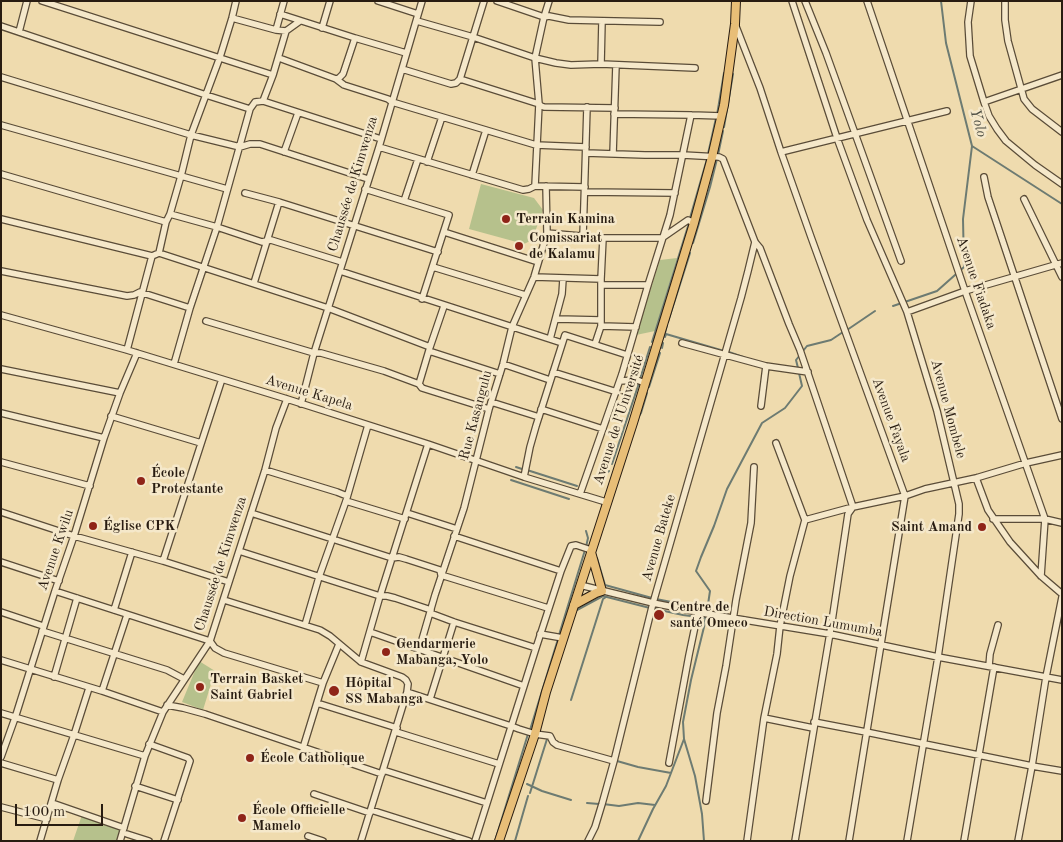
<!DOCTYPE html>
<meta charset="utf-8">
<style>
body{margin:0}
#map{position:relative;width:1063px;height:842px;overflow:hidden;background:#efdbae;font-family:"Old Standard TT",serif}
canvas{display:block}
.frame{position:absolute;inset:0;border:2px solid #281c11;pointer-events:none}
.scale{position:absolute;left:15px;top:804px;width:88px;height:22px;box-sizing:border-box;border:2px solid #281c11;border-top:0;padding-left:6px;font-size:15px;line-height:18px;white-space:nowrap;color:#281c11;-webkit-text-stroke:4px #f5e8ca;paint-order:stroke}
</style>
<div id="map">
<canvas width="1063" height="842"></canvas>
<div class="frame"></div>
<div class="scale">100 m</div>
</div>
<script>
const c = document.querySelector('canvas').getContext('2d');
c.lineJoin = 'round';
function fill(path, color) { c.fillStyle = color; c.fill(path, 'evenodd'); }
const toPath = rows => new Path2D(rows.map(r => 'M' + r).join(''));
function trace(path, color, width, dash) { c.strokeStyle = color; c.lineWidth = width; c.lineCap = dash ? 'butt' : 'round'; c.setLineDash(dash || []); c.stroke(path); }
function drawText(font, color, halo, rows, align = 'center') {
  c.font = font + ' "Old Standard TT",serif'; c.lineWidth = 5; c.setLineDash([]); c.textBaseline = 'middle'; c.strokeStyle = halo; c.fillStyle = color; for (const [text, x, y, turn = 0] of rows) {
    c.save(); c.translate(x, y); c.rotate((+turn || 0) * Math.PI / 180); c.textAlign = isNaN(turn) ? turn : align; if (halo) c.strokeText(text, 0, 0); c.fillText(text, 0, 0); c.restore();
  }
}
const green = toPath([
 [481,184,534,198,543,210,532,240,524,244,469,229],
 [677,258,655,331,636,335,660,260],
 [199,661,215,671,203,710,182,702],
 [82,815,122,828,118,841,73,841]
]);
const stream = toPath([
 [941,1,946,43,972,146,1062,204],
 [717,115,724,73],
 [724,127,733,74],
 [708,154,716,118],
 [718,155,723,131],
 [690,218,707,159],
 [693,243,710,187,717,159],
 [893,306,937,291,964,267,963,219,972,146],
 [668,322,690,253],
 [847,330,875,311],
 [666,334,665,333,667,325],
 [665,337,666,334,724,351],
 [652,342,689,223],
 [662,348,663,343],
 [726,351,743,357],
 [803,351,807,346,831,340,843,332],
 [798,368,796,360,800,355],
 [640,379,650,347],
 [649,387,660,353],
 [639,416,641,413,647,393],
 [612,464,639,383],
 [516,467,525,470],
 [527,470,577,486],
 [604,476,609,471],
 [511,480,569,499],
 [586,531,588,538,586,547],
 [597,558,605,585,652,598],
 [656,599,707,609],
 [655,609,683,615,706,618],
 [577,610,603,596,650,608],
 [707,611,710,591,696,571,701,557,714,526,727,489,762,423,785,408,802,386,799,373],
 [559,635,585,550],
 [571,700,603,599,606,597],
 [530,730,558,639],
 [617,761,638,767,671,773],
 [527,784,542,791,571,800],
 [530,793,547,739],
 [587,803,599,804],
 [603,804,619,806,638,803,655,805],
 [495,841,528,734],
 [515,841,528,796],
 [638,841,653,809,666,786,684,739],
 [704,841,702,814,695,776,684,739,683,722,691,680,704,627,706,616]
]);
const minor = toPath([
 [42,1,273,75],
 [378,1,418,14],
 [497,1,544,17,549,16,569,20,660,22],
 [792,1,837,138,867,220,907,312,937,411,959,504,959,514,938,657,907,841],
 [805,1,826,53,901,261],
 [867,1,965,291,1045,519,1041,576],
 [971,1,968,22,970,56,984,102,989,116,997,129,1006,141,1035,165,1062,184],
 [1005,1,1005,20,1008,41,1024,99,1032,109,1062,132],
 [280,14,355,38,406,53],
 [232,18,276,30,286,31],
 [417,21,473,37,535,58,556,63,571,65,601,64,695,68],
 [735,24,760,88,781,152,811,237,905,496,849,841],
 [1,26,206,95,250,109],
 [322,28,330,1],
 [276,30,284,1],
 [19,32,27,1],
 [279,58,336,79,339,78,343,74,355,38],
 [601,64,602,21],
 [402,69,451,84,456,83,460,79,484,1],
 [1,77,191,135,240,147,250,144,260,144,368,179],
 [336,79,344,85,388,99,392,102,536,145,586,147],
 [460,79,539,104,541,106,544,107,615,108],
 [263,101,381,139],
 [984,102,1062,75],
 [691,115,722,116],
 [1,125,227,189],
 [379,147,523,190,529,189,535,186,585,187],
 [284,152,298,113],
 [781,152,947,111],
 [586,153,645,155,683,155,719,157,723,159,755,242,760,248,789,324,800,350,853,507,848,514,832,621,795,841],
 [613,154,616,65],
 [427,162,442,117],
 [1,174,166,222],
 [472,175,486,130],
 [984,177,988,197,1062,419],
 [535,186,539,104,535,58,544,17,549,1],
 [365,189,449,215,422,299],
 [585,192,675,193],
 [245,193,279,202,438,252],
 [1024,199,1062,277],
 [404,201,418,159],
 [170,214,217,227,262,242,271,240,342,262],
 [1,219,152,256],
 [444,232,538,262],
 [547,233,603,238,662,238,688,220,694,223],
 [583,236,587,107],
 [159,253,328,308,430,347],
 [433,267,525,295],
 [1,271,127,296,134,295,140,292,143,293,190,308],
 [340,271,562,343],
 [534,277,601,279],
 [254,283,279,202],
 [601,285,648,285],
 [907,312,965,291,1062,263],
 [1,315,127,350,287,399,428,444,524,477,606,502],
 [557,319,601,320],
 [206,321,314,353,321,353,384,371,419,384,422,388,489,409],
 [601,326,636,327],
 [550,339,562,294,563,279],
 [682,343,766,366,808,372],
 [595,344,601,326,601,279,603,238],
 [127,350,152,256,159,253,166,222,170,214,181,176,191,135,220,57,232,18,236,1],
 [429,351,500,374],
 [174,364,190,308,217,227,250,109,255,102,263,101,273,75,286,31,300,21],
 [503,364,550,380],
 [1,369,120,393],
 [553,372,617,392],
 [620,381,637,380,645,383],
 [419,384,430,347,444,306],
 [491,402,539,417],
 [301,404,314,353,379,147,422,1],
 [761,406,766,366],
 [541,409,603,429],
 [1,413,104,438],
 [111,416,201,443],
 [1,462,90,486],
 [265,470,337,492,347,496],
 [524,477,530,447,536,426,565,335,627,355],
 [976,478,988,510,1010,542,1041,576,1062,594],
 [580,494,622,374,648,285,670,215,691,115,614,114],
 [346,501,405,519],
 [1,512,74,536,163,561,229,582],
 [251,513,392,558,399,557,406,559,440,570,441,575,548,608],
 [407,513,457,529],
 [993,519,1045,519,1062,523],
 [805,520,853,507,905,496,925,489,976,478,1026,463,1062,455],
 [454,536,561,571],
 [239,551,380,596,387,596,395,598,431,610],
 [163,561,222,379],
 [1,562,59,581],
 [580,585,653,603,708,614,830,634,938,657,1062,680],
 [55,591,210,641,215,648,224,653,323,683],
 [224,600,320,630,330,636,361,662,402,677,406,680,408,684,407,692,361,841],
 [114,610,132,552],
 [1,612,43,626],
 [430,613,454,622,536,648],
 [305,625,319,577,346,501,368,425],
 [42,631,167,670,184,679],
 [370,632,524,686],
 [540,634,563,638],
 [419,650,435,595,464,508,489,409,503,364,512,327,534,277,547,233,546,186],
 [1,660,102,691,163,712],
 [361,662,380,596,428,444],
 [989,666,990,654,998,625],
 [54,677,77,598],
 [102,691,127,615],
 [407,692,511,726,519,729,535,734,550,736,553,742,557,745,614,761],
 [430,699,454,622],
 [317,703,397,728],
 [167,705,183,708,205,714,382,774],
 [1,713,145,756],
 [764,718,813,728],
 [814,722,866,732,1032,766,1062,771],
 [396,732,499,764],
 [149,744,188,758,190,761,164,841],
 [303,748,323,683,339,644],
 [1,757,15,718,55,591,74,536,104,438,120,393,137,353],
 [1,763,58,780],
 [669,763,689,655,698,612],
 [383,770,487,803],
 [135,786,178,800],
 [314,794,370,813],
 [706,801,717,713,726,666,736,600,751,523,754,467],
 [52,803,124,828],
 [1,807,47,819],
 [371,810,469,841],
 [127,834,149,841],
 [308,836,323,841],
 [40,841,58,780,74,735,89,688],
 [120,841,145,756,163,712,210,641,265,470,276,428,287,399],
 [475,841,536,648,561,571,571,546,576,545,591,550],
 [588,841,595,827,602,804,614,761,653,603,741,298,748,271,755,242],
 [747,841,764,718,777,654,780,626,790,576,805,520,776,443],
 [964,841,994,667],
 [1018,841,1032,766,1046,677,1062,597]
]);
const major = toPath([
 [574,605,596,593,602,591,591,552],
 [499,841,535,734,546,692,633,423,694,223,712,157,724,105,735,24,736,1]
]);
const markers = [
 [506,219,5,"#8f2418"],
 [519,246,5,"#8f2418"],
 [141,481,5,"#8f2418"],
 [93,526,5,"#8f2418"],
 [982,527,5,"#8f2418"],
 [659,615,6,"#8f2418"],
 [386,652,5,"#8f2418"],
 [200,687,5,"#8f2418"],
 [334,691,6,"#8f2418"],
 [250,758,5,"#8f2418"],
 [242,818,5,"#8f2418"]
];
const streetNames = [
 ["Chaussée de Kimwenza",353,184,-73],
 ["Avenue Fiadaka",976,283,71],
 ["Avenue Kapela",309,393,17],
 ["Avenue Mombele",948,409,75],
 ["Rue Kasangulu",476,415,-75],
 ["Avenue de l’Université",619,420,-72],
 ["Avenue Fayala",891,420,70],
 ["Avenue Bateke",659,538,-74],
 ["Avenue Kwilu",56,550,-71],
 ["Chaussée de Kimwenza",221,564,-72],
 ["Direction Lumumba",823,622,10]
];
const poiNames = [
 ["Terrain Kamina",516,219],
 ["Comissariat",529,238],
 ["de Kalamu",529,254],
 ["École",151,473],
 ["Protestante",151,489],
 ["Église CPK",103,526],
 ["Saint Amand",972,527,"right"],
 ["Centre de",670,607],
 ["santé Omeco",670,623],
 ["Gendarmerie",396,644],
 ["Mabanga, Yolo",396,660],
 ["Terrain Basket",210,679],
 ["Saint Gabriel",210,695],
 ["Hôpital",345,683],
 ["SS Mabanga",345,699],
 ["École Catholique",260,758],
 ["École Officielle",252,810],
 ["Mamelo",252,826]
];
const waterNames = [
 ["Yolo",978,123,74]
];
fill(green, '#b6c18c');
trace(stream, '#6d7b72', 2);
trace(minor, '#5a4c38', 8);
trace(major, '#281c11', 10);
trace(minor, '#f5e8ca', 5.5);
trace(major, '#e8be77', 8);
for (const [x, y, r, color] of markers) { const dot = new Path2D(); dot.arc(x, y, r, 0, 2 * Math.PI); c.fillStyle = color; c.fill(dot); trace(dot, '#f5e8ca', 2); }
drawText('14px', '#281c11', '#f5e8ca', streetNames);
drawText('bold 14px', '#281c11', '#f5e8ca', poiNames, 'left');
drawText('italic 15px', '#4a4b41', '#f5e8ca', waterNames);
</script>
